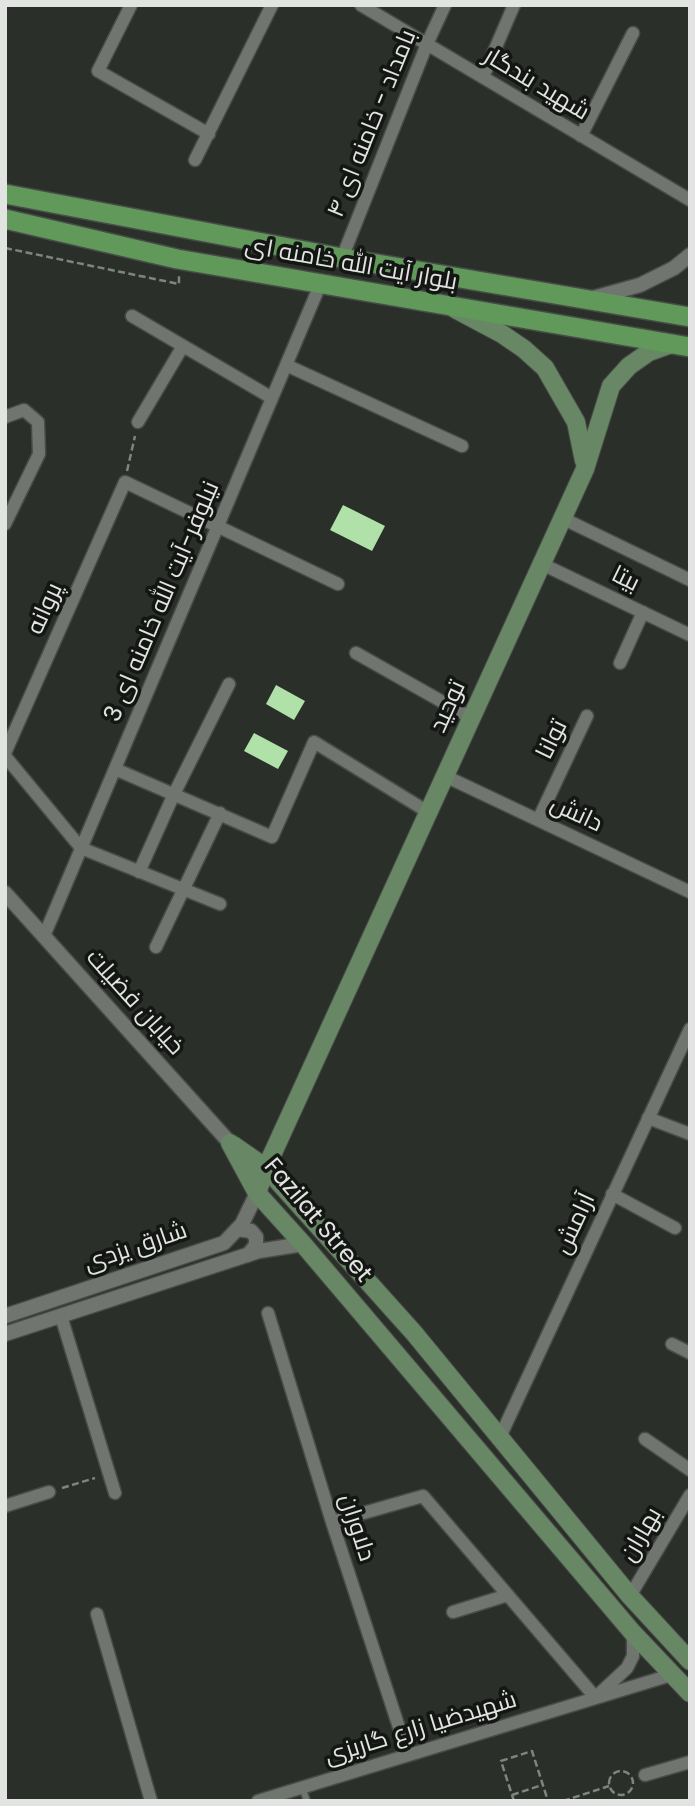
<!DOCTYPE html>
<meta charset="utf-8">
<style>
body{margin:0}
#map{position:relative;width:695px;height:1806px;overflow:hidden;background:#2a2f29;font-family:Poppins,sans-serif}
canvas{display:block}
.frame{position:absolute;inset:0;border:7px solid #e1e4e1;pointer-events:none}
</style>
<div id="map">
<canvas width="695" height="1806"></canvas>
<div class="frame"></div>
</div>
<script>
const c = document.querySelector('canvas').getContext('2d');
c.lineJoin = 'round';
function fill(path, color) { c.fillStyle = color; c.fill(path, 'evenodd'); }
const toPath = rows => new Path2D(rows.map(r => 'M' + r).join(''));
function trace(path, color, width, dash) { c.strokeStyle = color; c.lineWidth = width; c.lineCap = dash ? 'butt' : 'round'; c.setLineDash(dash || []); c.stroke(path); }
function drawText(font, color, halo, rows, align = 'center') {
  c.font = font + ' Poppins,Cairo,sans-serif'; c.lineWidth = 7; c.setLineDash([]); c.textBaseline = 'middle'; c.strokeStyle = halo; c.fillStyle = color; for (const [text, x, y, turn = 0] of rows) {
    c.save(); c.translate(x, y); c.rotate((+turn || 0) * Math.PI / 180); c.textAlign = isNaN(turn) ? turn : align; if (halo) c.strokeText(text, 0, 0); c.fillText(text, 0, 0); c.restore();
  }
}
const building = toPath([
 [343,505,385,526,372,551,330,530],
 [276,685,305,701,294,720,266,704],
 [254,733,288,751,278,769,244,751]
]);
const path = toPath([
 [5,248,179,284,179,276],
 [127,471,135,436],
 [62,1488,95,1478],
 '609 1783a12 12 0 1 1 24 0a12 12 0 1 1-24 0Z',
 [512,1795,542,1785],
 [514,1801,501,1761,532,1751,548,1801],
 [563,1801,609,1786]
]);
const service = toPath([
 [302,1787,307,1801]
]);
const minor = toPath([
 [131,5,98,71,209,134],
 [361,5,690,200],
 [483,77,514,5],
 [581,136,633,33],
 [195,160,272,5],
 [342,258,427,44,445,5],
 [132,316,272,398],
 [286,365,462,446],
 [5,417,24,410,38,422,39,454,5,524],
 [138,422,183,346],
 [562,518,690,580],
 [542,564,690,635],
 [356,653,471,718],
 [620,663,643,612],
 [5,753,125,482,338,584],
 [5,756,81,848,220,904],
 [115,769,272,837,314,742,428,812],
 [445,776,690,892],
 [538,820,587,716],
 [139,872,174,794,229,684],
 [44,936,320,285],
 [156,947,220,813],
 [648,1118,690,1134],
 [612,1194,675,1228],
 [268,1313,332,1522,408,1755],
 [61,1316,115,1493],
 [672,1344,690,1353],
 [500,1437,690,1029],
 [645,1439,690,1470],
 [5,1506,49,1492],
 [332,1522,423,1496,595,1697],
 [630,1596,690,1495],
 [453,1612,508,1595],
 [97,1614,151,1801],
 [598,1695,627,1668,633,1656,633,1633],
 [645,1775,690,1762],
 [258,1801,671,1675]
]);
const tertiary = toPath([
 [593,298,640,285,674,268,690,255],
 [5,893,230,1143],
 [237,1229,251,1231,256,1237,256,1245,248,1255],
 [5,1316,224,1243,242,1224,257,1193],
 [5,1334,259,1251,303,1244]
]);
const secondary = toPath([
 [455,309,502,334,524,349,545,368,576,422,584,461],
 [230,1143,257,1193,303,1244,633,1633,690,1693],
 [233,1145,266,1168,414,1333,630,1596,690,1661],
 [257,1193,266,1168,585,469,611,386,629,366,649,352,671,344]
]);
const primary = toPath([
 [5,194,342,258,690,317],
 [5,219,177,259,690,347]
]);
const streetNames = [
 ["شهید بندگار",536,85,31],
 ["بامداد - خامنه ای ۴",373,124,-68],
 ["بلوار آیت الله خامنه ای",351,265,10],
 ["بیتا",625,580,26],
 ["نیلوفر-آیت الله خامنه ای 3",163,602,-67],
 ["پروانه",46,609,-66],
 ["توحید",449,707,-66],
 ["توانا",553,740,-64],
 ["دانش",576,815,25],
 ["خیابان فضیلت",134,1003,48],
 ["Fazilat Street",317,1221,50],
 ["آرامش",576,1224,-65],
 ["شارق یزدی",136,1248,-19],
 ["دلاوران",356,1528,72],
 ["بهاران",642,1535,-60],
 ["شهیدضیا زارع گاریزی",421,1729,-17]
];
fill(building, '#afe1a9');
trace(service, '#484c48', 9);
trace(minor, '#484c48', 15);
trace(tertiary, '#484c48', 17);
trace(secondary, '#484c48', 20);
trace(primary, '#484c48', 22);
trace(path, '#808480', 2.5, [7, 3.5]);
trace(service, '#70756f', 6);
trace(minor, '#70756f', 12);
trace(tertiary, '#70756f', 14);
trace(secondary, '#688764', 18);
trace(primary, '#60995a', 19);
drawText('24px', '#e1e4e1', '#141613', streetNames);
</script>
